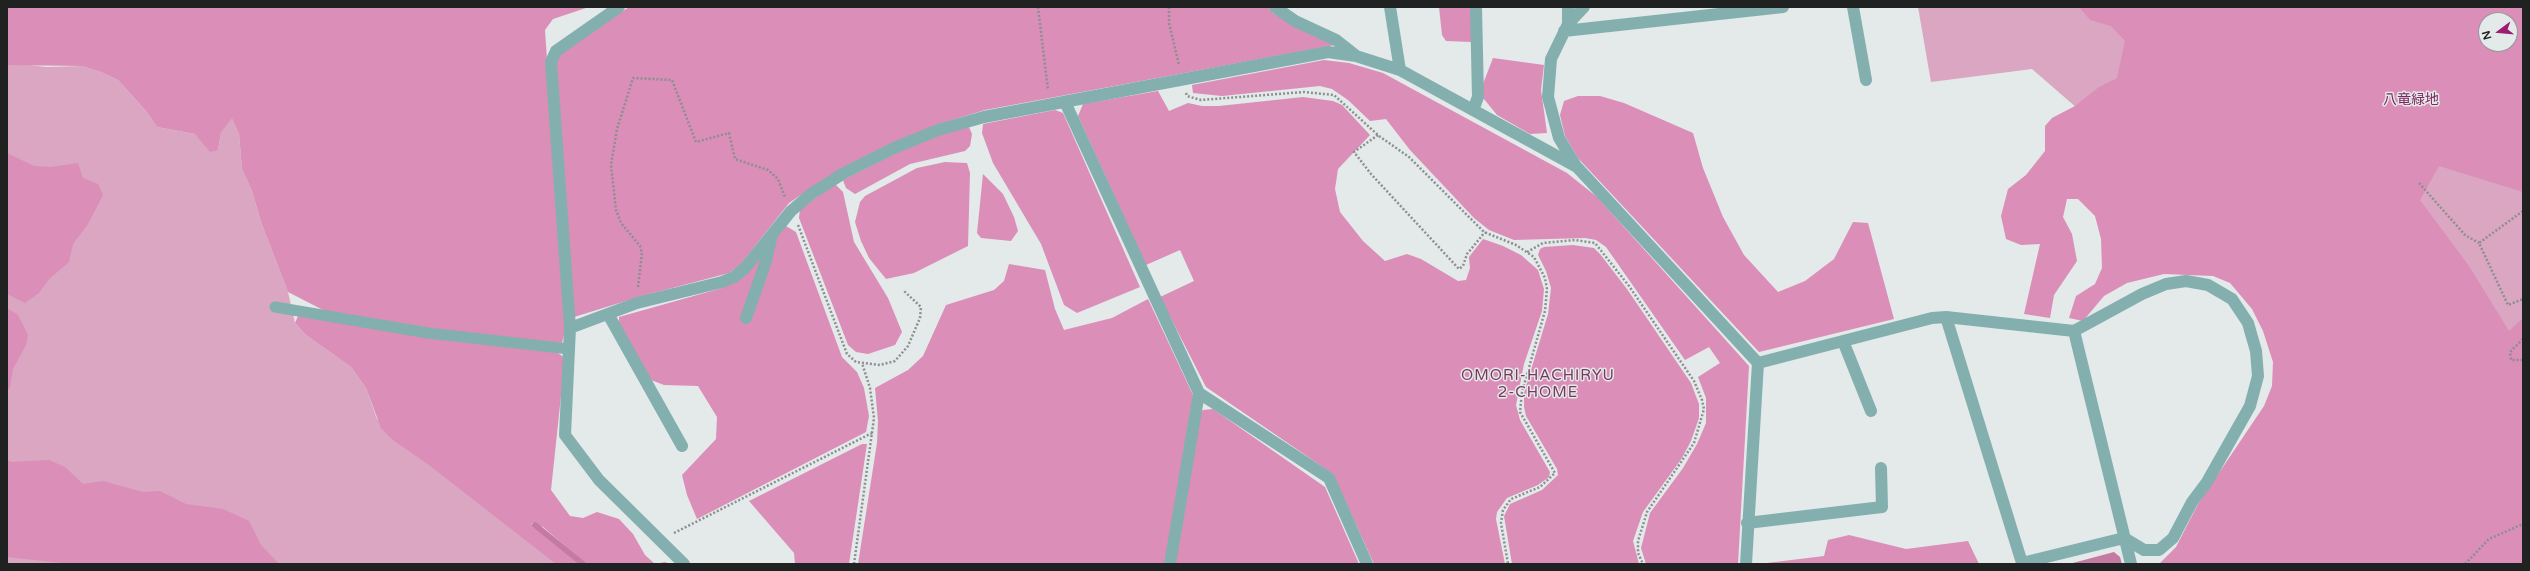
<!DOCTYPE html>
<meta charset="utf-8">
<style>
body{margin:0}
#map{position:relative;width:2530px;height:571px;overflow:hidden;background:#e4e9e9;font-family:"Varela Round",sans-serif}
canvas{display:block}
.frame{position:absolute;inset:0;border:8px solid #202222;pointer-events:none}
.north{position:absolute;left:2478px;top:12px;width:40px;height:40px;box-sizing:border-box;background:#e4e9e9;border:1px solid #969999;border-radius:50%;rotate:254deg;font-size:11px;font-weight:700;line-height:16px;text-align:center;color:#202222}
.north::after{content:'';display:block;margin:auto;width:14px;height:18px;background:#9c1d71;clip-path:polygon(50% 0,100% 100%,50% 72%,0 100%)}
</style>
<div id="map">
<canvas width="2530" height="571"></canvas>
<div class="frame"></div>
<div class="north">N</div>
</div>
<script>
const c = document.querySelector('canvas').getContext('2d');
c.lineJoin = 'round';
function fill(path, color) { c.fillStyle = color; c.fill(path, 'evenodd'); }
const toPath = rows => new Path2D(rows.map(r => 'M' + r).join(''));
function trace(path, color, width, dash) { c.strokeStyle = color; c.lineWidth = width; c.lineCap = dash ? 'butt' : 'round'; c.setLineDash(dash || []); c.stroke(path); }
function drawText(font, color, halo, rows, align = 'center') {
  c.font = font + ' "Varela Round","Noto Sans JP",sans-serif'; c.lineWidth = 3; c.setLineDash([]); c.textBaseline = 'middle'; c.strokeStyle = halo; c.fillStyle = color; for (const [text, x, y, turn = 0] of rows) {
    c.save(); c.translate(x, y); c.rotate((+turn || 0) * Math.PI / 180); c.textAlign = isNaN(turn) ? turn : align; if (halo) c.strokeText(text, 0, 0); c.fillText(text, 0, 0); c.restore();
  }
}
const green = toPath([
 [1918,7,2523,7,2523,564,2480,348,2130,154,2032,69,1931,82],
 [2486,20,2510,20,2510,44,2486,44],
 [20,64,47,67,82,66,101,72,118,80,146,111,157,127,195,134,218,150,221,133,232,117,239,134,242,169,252,191,261,222,288,292,295,323,306,335,351,367,366,388,377,419,579,564,7,564,7,65]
]);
const forest = toPath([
 [7,7,589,7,553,19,545,30,565,330,562,343,428,331,327,312,288,292,261,222,252,191,242,169,239,134,232,118,221,133,218,150,210,152,195,134,157,127,146,111,118,80,101,72,82,66,7,65],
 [629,7,1268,7,1273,13,1335,45,985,110,936,125,808,190,789,203,741,264,729,273,642,296,574,317,555,64,560,54],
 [1439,7,1471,7,1472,42,1446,41,1442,35],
 [2079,7,2523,7,2523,192,2439,166,2420,200,2469,266,2509,331,2523,318,2523,564,2159,564,2176,547,2198,504,2264,406,2272,386,2273,362,2263,331,2252,309,2230,283,2213,276,2164,274,2127,283,2104,296,2083,321,2069,318,2076,296,2095,284,2102,268,2101,239,2095,216,2078,199,2067,199,2063,217,2072,234,2077,261,2054,295,2050,318,2024,314,2040,244,2021,245,2006,239,2001,216,2008,189,2026,175,2045,151,2045,126,2052,118,2075,106,2099,87,2117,78,2125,41,2111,26,2090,20],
 [2486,20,2510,20,2510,44,2486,44],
 [1493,58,1544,65,1541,90,1547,133,1530,134,1497,115,1484,99,1481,89],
 [1324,60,1349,63,1383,73,1567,173,1597,197,1749,366,1738,564,1646,564,1641,548,1650,513,1683,468,1697,444,1706,423,1706,398,1698,377,1720,363,1709,347,1685,360,1606,247,1596,240,1585,238,1514,240,1489,230,1474,218,1410,150,1386,119,1370,121,1348,100,1332,89,1320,86,1222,96,1193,93,1192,85],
 [1158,91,1169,111,1188,103,1202,106,1219,106,1303,97,1333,101,1342,105,1370,135,1338,169,1335,189,1340,212,1363,241,1385,261,1407,254,1421,259,1458,281,1466,280,1470,268,1469,257,1483,239,1503,246,1521,255,1538,270,1544,289,1542,311,1524,364,1516,405,1520,420,1550,472,1549,477,1538,485,1507,498,1497,512,1496,519,1505,564,1374,564,1333,474,1206,387,1160,297,1194,281,1180,250,1146,265,1078,116,1083,104],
 [1578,96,1600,96,1624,103,1693,133,1703,168,1723,217,1744,255,1778,292,1805,281,1834,259,1853,222,1868,223,1894,319,1759,352,1578,158,1565,136,1560,115,1564,101],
 [1055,110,1063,113,1140,287,1077,313,1064,305,1041,244,993,163,982,133,983,124],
 [969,127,972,134,970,146,965,151,910,164,855,194,846,188,844,183,843,180,898,152,942,134],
 [7,153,34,166,51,167,78,163,83,178,98,184,103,195,88,224,73,244,69,262,49,279,39,293,25,303,7,294],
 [945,162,967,163,970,173,968,246,914,273,886,279,869,258,861,241,855,222,860,202,865,196,917,168],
 [983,174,1003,194,1014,217,1018,231,1011,241,981,238,977,233],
 [835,184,843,192,854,242,888,298,902,332,895,345,868,354,856,352,848,345,799,218,800,209],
 [786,226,796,232,842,357,857,372,864,388,869,416,866,432,697,519,687,495,682,475,716,439,717,417,698,386,664,385,651,380,619,323,619,317,722,288],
 [1573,245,1594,248,1600,254,1627,289,1691,383,1699,404,1699,418,1691,441,1682,458,1643,512,1633,541,1639,564,1512,564,1504,516,1510,504,1542,490,1558,475,1557,469,1526,416,1524,407,1524,393,1548,314,1551,288,1546,271,1538,255,1540,249,1544,247],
 [1009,264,1045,270,1055,309,1064,330,1112,318,1148,299,1193,395,1165,564,858,564,877,443,878,421,875,388,908,370,923,356,946,305,994,290,1004,281],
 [7,308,18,315,28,335,26,345,13,369,10,387,7,391],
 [299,314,555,351,565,358,551,490,570,516,583,518,597,512,619,519,633,534,645,555,655,564,665,562,670,564,586,564,543,527,531,523,579,564,556,564,429,465,393,440,381,428,366,388,351,367,306,335,295,323],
 [1213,409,1325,487,1359,564,1175,564,1199,414,1203,410],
 [862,444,867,444,849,564,795,564,794,553,749,501],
 [7,460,11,462,49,460,65,467,83,484,103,481,143,492,160,491,186,504,223,509,249,521,261,545,279,564,71,564,7,557],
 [1849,535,1906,549,1968,541,1979,564,1759,564,1824,556,1828,540]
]);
const water = toPath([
 [2114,552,2120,557,2122,564,2069,564]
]);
const stream = toPath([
 [535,525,583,564]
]);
const path = toPath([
 [1038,7,1048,90],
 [1169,7,1169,23,1179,65],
 [1186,93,1187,96,1201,100,1304,92,1334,95,1379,136,1409,157,1484,232,1516,245,1534,257,1545,278,1547,289,1545,311,1522,392,1520,412,1555,473,1540,487,1511,499,1503,510,1501,523,1508,564],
 [1378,135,1354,152,1371,174,1459,269,1463,266,1467,254,1485,232],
 [2419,183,2465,235,2479,243],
 [2523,211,2479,243,2508,305,2523,299],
 [798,225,847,354,856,362,880,365,895,361,908,346,920,318,921,307,904,291],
 [1527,252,1543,243,1575,240,1595,243,1629,286,1694,381,1702,400,1704,409,1694,443,1647,512,1638,541,1638,553,1643,564],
 [638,287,642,253,640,246,621,223,616,210,611,165,617,129,633,78,672,80,696,142,729,133,735,159,768,170,778,179,785,197],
 [2523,339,2510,352,2511,360,2523,360],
 [674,533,872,433],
 [854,564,874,418,870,388,862,363],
 [2465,564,2489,539,2523,524]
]);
const lane = toPath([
 [275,307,428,333,569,349]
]);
const street = toPath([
 [619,7,556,51,551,62,570,328,565,435,599,480,684,564],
 [1275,7,1295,21,1336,40,1355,55],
 [1390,7,1400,70],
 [1853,7,1866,80],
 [1568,24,1568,7],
 [1564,31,1783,7],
 [1065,102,1199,393,1329,478,1367,564],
 [1473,110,1478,97,1476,7],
 [1576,166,1559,138,1548,97,1551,59,1568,24,1584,7],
 [608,314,682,446],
 [746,318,765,264,771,239],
 [570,328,637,303,722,282,734,277,745,268,791,211,811,194,844,173,894,148,938,130,984,117,1328,52,1356,56,1400,70,1577,167,1758,363,1746,564],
 [2074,331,2131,564],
 [1843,341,1871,411],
 [1758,363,1932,318,1946,317,2074,331,2142,294,2166,284,2186,281,2208,285,2232,299,2248,323,2256,351,2258,376,2250,406,2207,482,2192,502,2173,538,2159,550,2144,550,2124,538,2022,563,1946,317],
 [1747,523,1882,507,1881,468],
 [1170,564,1199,393]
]);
const parkNames = [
 ["八竜緑地",2411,100]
];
const neighbourhoodNames = [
 ["OMORI-HACHIRYU",1538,376],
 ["2-CHOME",1538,393]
];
fill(green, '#daa6c1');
fill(forest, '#da8eb8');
fill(water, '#c57aa4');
trace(stream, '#c57aa4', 5.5);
trace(path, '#8b8f8f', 2.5, [2, 2]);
trace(lane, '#83b0af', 11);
trace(street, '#83b0af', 12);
drawText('14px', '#7f275f', '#e4e9e9', parkNames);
c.letterSpacing = '1px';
drawText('15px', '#77385d', '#e4e9e9', neighbourhoodNames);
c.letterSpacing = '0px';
</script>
